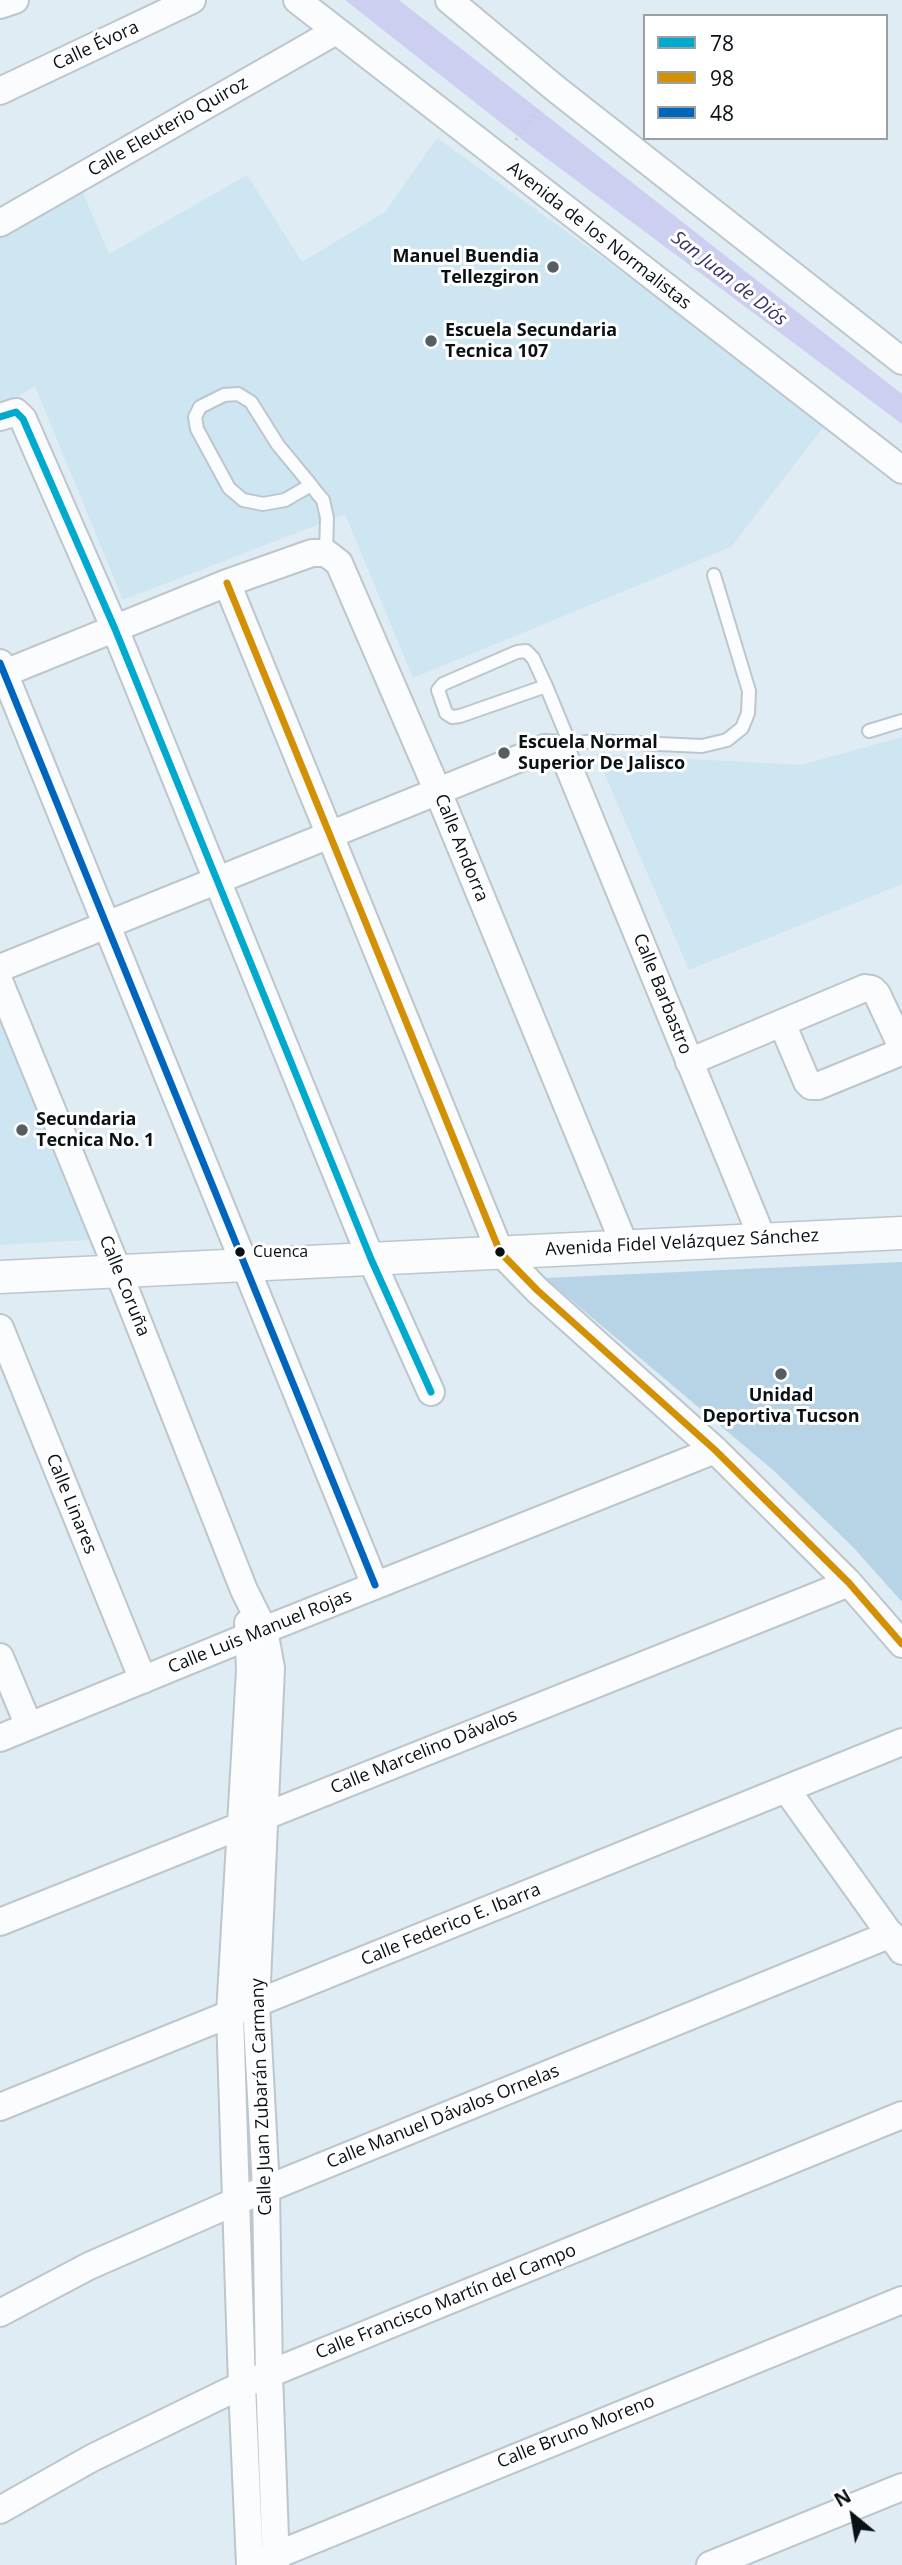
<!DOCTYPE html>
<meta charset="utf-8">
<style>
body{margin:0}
#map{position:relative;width:902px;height:2565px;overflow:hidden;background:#dfecf4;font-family:"Open Sans",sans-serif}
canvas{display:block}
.legend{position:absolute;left:643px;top:14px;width:245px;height:126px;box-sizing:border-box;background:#fff;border:2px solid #9da0a1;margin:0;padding:9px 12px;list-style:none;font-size:21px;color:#091115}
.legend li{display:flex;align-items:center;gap:14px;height:35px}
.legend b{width:35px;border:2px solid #9da0a1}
.north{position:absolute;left:818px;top:2481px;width:70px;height:70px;-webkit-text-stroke:5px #fff;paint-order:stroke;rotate:330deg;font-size:19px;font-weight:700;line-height:28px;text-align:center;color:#091115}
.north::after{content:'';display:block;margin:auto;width:24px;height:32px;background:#091115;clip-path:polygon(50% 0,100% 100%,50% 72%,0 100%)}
</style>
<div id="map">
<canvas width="902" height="2565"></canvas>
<ul class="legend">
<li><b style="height:9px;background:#00a9ce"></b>78</li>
<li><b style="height:9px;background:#d39003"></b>98</li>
<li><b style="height:9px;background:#0065bd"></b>48</li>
</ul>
<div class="north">N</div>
</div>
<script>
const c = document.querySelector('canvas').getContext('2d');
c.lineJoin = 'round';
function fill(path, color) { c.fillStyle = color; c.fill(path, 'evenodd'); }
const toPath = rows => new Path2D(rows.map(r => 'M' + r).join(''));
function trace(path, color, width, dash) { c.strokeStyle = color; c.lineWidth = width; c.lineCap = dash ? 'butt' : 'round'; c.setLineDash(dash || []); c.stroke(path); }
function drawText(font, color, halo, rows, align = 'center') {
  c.font = font + ' "Open Sans",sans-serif'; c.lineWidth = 6; c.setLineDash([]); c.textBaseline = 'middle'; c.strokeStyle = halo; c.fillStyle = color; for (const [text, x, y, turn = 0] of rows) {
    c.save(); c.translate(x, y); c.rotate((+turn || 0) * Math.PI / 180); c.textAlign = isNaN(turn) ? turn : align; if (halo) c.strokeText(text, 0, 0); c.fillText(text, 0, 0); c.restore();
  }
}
const built = toPath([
 [437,138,828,421,731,547,413,678,345,514,123,600,35,386,0,407,0,239,82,191,109,254,247,175,302,262,385,212],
 [902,737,902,884,689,970,596,754,801,765],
 [0,1021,89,1240,0,1245]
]);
const green = toPath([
 [902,1262,902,1602,853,1547,773,1470,545,1278]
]);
const water = toPath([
 [345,0,399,0,902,394,902,424,533,148]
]);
const path = toPath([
 [516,140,541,107]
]);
const service = toPath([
 [311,485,285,500,263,504,243,500,229,488,197,429,195,417,200,407,224,395,238,394,251,402,278,445,311,485,317,493,323,500,327,518,326,553],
 [546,686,460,716,452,717,446,713,438,690,443,684,517,652,526,651,533,658,546,686,570,744],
 [869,731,902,721],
 [558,749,570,744,595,741,702,746,727,740,742,728,748,713,749,691,714,575]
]);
const minor = toPath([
 [297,0,902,470],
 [449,0,556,89,902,361],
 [0,5,15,0],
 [0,91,192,0],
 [0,223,336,31],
 [0,417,16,412,23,419,115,629,371,1259,431,1392],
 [227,583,500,1252,537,1290,715,1450,849,1583,902,1644],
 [0,663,375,1585],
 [0,675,227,583,312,553,326,553,339,563,438,792,625,1246],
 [0,968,545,748,558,749,565,758,763,1240],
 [0,983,118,1271,244,1590,264,1630,271,1668,256,2004,266,2189,269,2374,276,2565],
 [689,1062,865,988,872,989,877,994,899,1041,899,1048,896,1054,818,1086,811,1086,807,1082,782,1023],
 [0,1328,143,1680],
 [248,1623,250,1670,230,2014,242,2385,250,2565],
 [0,1657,29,1726],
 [0,1738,264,1630,715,1450],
 [786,1789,902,1951],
 [0,1922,849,1583],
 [0,2107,902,1742],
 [0,2313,89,2266,237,2201,891,1934],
 [0,2510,92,2458,242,2385,902,2115],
 [262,2561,902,2300],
 [710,2565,902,2487]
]);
const tertiary = toPath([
 [0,1277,902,1233]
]);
const bus1 = toPath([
 [0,417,16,412,23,419,115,629,371,1259,431,1392]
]);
const bus2 = toPath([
 [227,583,500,1252,537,1290,715,1450,849,1583,902,1644]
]);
const bus3 = toPath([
 [0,663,375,1585]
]);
const markers = [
 [553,267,7,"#545e63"],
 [431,341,7,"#545e63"],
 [504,753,7,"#545e63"],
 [22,1130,7,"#545e63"],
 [240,1252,6,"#091115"],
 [500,1252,6,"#091115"],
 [781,1374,7,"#545e63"]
];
const busNames = [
 ["Cuenca",253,1252]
];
const streetNames = [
 ["Calle Évora",96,46,-25],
 ["Calle Eleuterio Quiroz",168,127,-30],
 ["Avenida de los Normalistas",599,236,38],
 ["Calle Andorra",461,848,68],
 ["Calle Barbastro",662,994,68],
 ["Avenida Fidel Velázquez Sánchez",682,1243,-3],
 ["Calle Coruña",124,1286,68],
 ["Calle Linares",71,1504,68],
 ["Calle Luis Manuel Rojas",260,1632,-22],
 ["Calle Marcelino Dávalos",424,1752,-22],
 ["Calle Federico E. Ibarra",451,1925,-22],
 ["Calle Juan Zubarán Carmany",262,2097,-92],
 ["Calle Manuel Dávalos Ornelas",443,2117,-22],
 ["Calle Francisco Martín del Campo",446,2302,-22],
 ["Calle Bruno Moreno",576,2432,-22]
];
const poiNames = [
 ["Manuel Buendia",539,257,"right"],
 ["Tellezgiron",539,278,"right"],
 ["Escuela Secundaria",445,331],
 ["Tecnica 107",445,352],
 ["Escuela Normal",518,743],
 ["Superior De Jalisco",518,764],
 ["Secundaria",36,1120],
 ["Tecnica No. 1",36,1141],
 ["Unidad",781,1396,"center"],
 ["Deportiva Tucson",781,1417,"center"]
];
const waterNames = [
 ["San Juan de Diós",729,279,38]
];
fill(built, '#cee5f2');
fill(green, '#b6d4e5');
fill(water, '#cdcff0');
trace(service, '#bcc6cc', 16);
trace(minor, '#bcc6cc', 30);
trace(tertiary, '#bcc6cc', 35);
trace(path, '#c8cdcf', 3.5, [2, 5]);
trace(service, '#fafcfd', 12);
trace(minor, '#fafcfd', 26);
trace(tertiary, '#fafcfd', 32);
trace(bus1, '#00a9ce', 7);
trace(bus2, '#d39003', 7);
trace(bus3, '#0065bd', 7);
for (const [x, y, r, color] of markers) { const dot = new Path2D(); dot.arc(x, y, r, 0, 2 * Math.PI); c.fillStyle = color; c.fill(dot); trace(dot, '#fff', 2.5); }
drawText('16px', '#091115', '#fff', busNames, 'left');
drawText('18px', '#091115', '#fff', streetNames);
drawText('bold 18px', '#091115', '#fff', poiNames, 'left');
drawText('italic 19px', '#3a3267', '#fff', waterNames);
</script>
